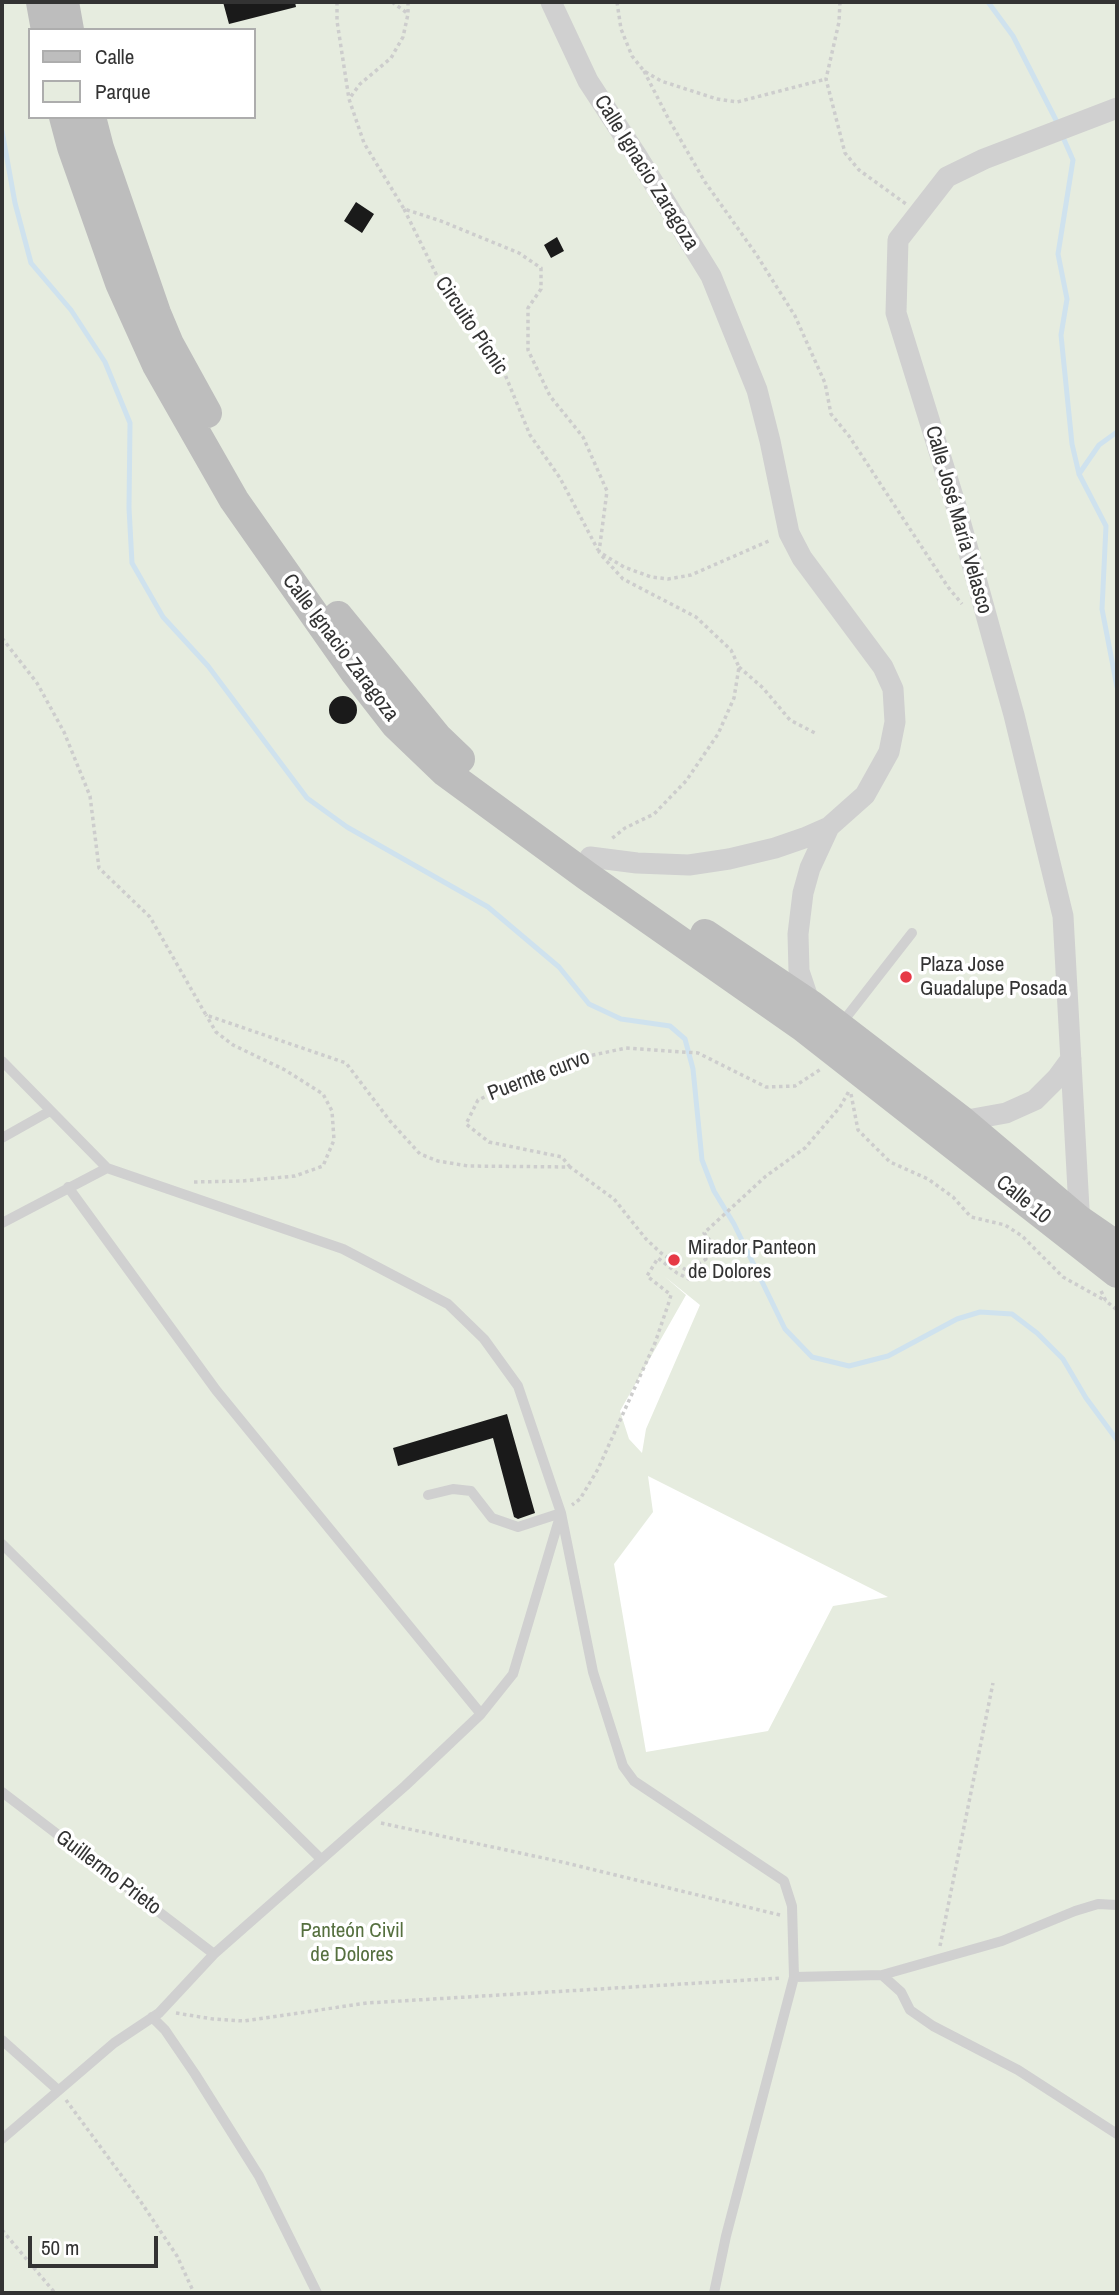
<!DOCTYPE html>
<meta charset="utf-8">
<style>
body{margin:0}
#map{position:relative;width:1119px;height:2295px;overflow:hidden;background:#fff;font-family:"Archivo Narrow",sans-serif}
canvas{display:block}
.frame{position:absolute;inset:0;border:4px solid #333;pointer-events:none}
.legend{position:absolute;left:28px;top:28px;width:228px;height:91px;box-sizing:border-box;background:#fff;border:2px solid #adadad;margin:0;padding:9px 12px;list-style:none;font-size:21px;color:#333}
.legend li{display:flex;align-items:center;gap:14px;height:35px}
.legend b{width:35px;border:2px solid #adadad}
.scale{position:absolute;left:28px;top:2236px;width:130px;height:32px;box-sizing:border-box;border:4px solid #333;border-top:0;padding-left:9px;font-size:21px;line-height:24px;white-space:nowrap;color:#333;-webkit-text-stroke:5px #fff;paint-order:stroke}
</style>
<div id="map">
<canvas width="1119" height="2295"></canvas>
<div class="frame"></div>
<ul class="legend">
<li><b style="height:9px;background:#bdbdbd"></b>Calle</li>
<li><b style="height:19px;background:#e6ecdf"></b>Parque</li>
</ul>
<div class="scale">50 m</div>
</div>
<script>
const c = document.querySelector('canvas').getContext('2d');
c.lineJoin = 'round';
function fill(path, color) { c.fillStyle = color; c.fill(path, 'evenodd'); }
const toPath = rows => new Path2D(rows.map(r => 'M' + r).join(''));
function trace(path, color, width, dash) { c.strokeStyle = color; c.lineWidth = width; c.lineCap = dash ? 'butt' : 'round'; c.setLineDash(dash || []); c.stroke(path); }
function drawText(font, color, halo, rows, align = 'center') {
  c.font = font + ' "Archivo Narrow",sans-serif'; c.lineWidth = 7; c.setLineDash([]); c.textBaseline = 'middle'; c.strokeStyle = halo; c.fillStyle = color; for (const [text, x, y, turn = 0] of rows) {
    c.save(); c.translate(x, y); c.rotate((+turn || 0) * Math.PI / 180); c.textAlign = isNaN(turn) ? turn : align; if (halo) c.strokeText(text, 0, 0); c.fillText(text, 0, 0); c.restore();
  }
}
const green = toPath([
 [2,2,1117,2,1117,2293,2,2293],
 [30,30,254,30,254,117,30,117],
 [664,1276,700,1305,646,1429,642,1453,629,1439,620,1411,686,1295],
 [648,1476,888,1597,833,1606,768,1731,646,1752,614,1564,653,1512]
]);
const stream = toPath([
 [988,2,1013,36,1059,126],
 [2,131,15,203,31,263,71,310,105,362,130,423,129,508,132,563,163,617,208,666,307,798,347,827,488,907,559,967,589,1004,621,1019,670,1026,685,1039,693,1069,702,1160,714,1191,734,1224,785,1329,812,1357,849,1366,888,1356,957,1319,980,1312,1012,1314,1037,1333,1063,1359,1086,1398,1117,1440],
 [1062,135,1073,160,1058,254,1067,299,1061,335,1072,444,1079,474,1106,526,1102,609,1117,687],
 [1079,474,1099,445,1117,432]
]);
const building = toPath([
 [223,2,295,2,296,7,229,24],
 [356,202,374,214,362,233,344,221],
 [557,237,564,251,551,258,544,245],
 '329 710a14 14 0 1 1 28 0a14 14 0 1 1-28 0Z',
 [507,1414,535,1513,518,1519,514,1517,493,1438,398,1466,393,1448]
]);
const path = toPath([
 [337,2,337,21,349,99],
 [392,2,407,13],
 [408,2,408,14,403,37,391,58,360,84,349,99,364,143,404,209,441,221,519,253,541,268,541,289,528,308,528,350,550,396,583,437,607,491,599,552,624,567,651,577,668,579,691,575,771,540],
 [617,2,621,29,632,56,644,71,661,81,717,99,737,102,826,79],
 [840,2,839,22,826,79,845,153,859,170,906,204],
 [644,71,668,118,705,182,756,254,795,316,825,383,831,414,849,436,948,587,962,604],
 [404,209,442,286,504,372,530,435,560,478,598,550],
 [602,556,623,579,696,617,731,650,739,667,734,698,718,734,686,781,654,814,625,828,610,840],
 [2,638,37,683,64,732,90,796,99,868,150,917,206,1015,346,1063,390,1121,420,1154,438,1161,468,1166,570,1167,614,1199,646,1239,661,1253,695,1276,691,1280,677,1273,658,1258,647,1276,671,1295,668,1305,655,1343,598,1469,580,1499,572,1505],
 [739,667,763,688,790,720,815,733],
 [851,1094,858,1130,890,1162,928,1179,953,1197,971,1217,1005,1225,1022,1236,1063,1277,1106,1301],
 [570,1167,562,1157,489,1142,466,1124,478,1100,521,1080,584,1057,626,1048,698,1053,766,1087,795,1086,821,1069],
 [194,1182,242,1181,295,1176,323,1166,334,1140,332,1111,323,1094,285,1070,233,1045,216,1032,206,1015],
 [695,1275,701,1268,698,1264,706,1259,701,1254,708,1248,705,1244,709,1239,704,1233,766,1176,805,1148,840,1107,849,1091],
 [1101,1291,1106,1301,1117,1310],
 [381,1823,562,1862,780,1915],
 [940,1946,993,1683],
 [176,2013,213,2019,244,2021,367,2003,782,1978],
 [66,2100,141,2202,177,2256,194,2293],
 [2,2230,55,2293]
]);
const lane = toPath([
 [841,1024,912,933],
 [2,1061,107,1168,343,1249,448,1304,484,1339,518,1386,561,1513,513,1674,481,1714,405,1786,214,1954,159,2013,114,2043,2,2139],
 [2,1138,50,1111],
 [68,1187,216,1390,481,1714],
 [2,1223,107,1168],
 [428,1495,453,1489,471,1491,492,1518,518,1527,561,1513,593,1672,623,1766,634,1781,784,1881,792,1906,794,1977,726,2236,714,2293],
 [2,1544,321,1859],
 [2,1792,214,1954],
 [882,1975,901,1992,910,2010,933,2026,1018,2070,1117,2134],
 [794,1977,882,1975,1002,1941,1075,1911,1098,1904,1117,1905],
 [152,2017,165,2030,195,2074,259,2176,317,2293],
 [2,2040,58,2090]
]);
const street = toPath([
 [551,2,588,81,637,156,711,276,757,390,770,441,789,533,802,558,883,667,893,689,895,722,889,752,865,795,829,827,804,838,775,848,729,859,689,865,637,863,590,857],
 [811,1007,799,971,798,934,803,893,810,868,829,827],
 [956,1122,1006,1113,1035,1100,1057,1078,1071,1059],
 [1080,1227,1063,916,1014,715,993,640,956,506,896,313,898,240,947,177,984,159,1117,108]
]);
const secondary = toPath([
 [41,2,46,30],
 [64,2,69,30],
 [64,117,72,147,120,283,157,365,234,500,354,671,396,725,445,772,587,876,803,1027,1117,1273],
 [91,117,99,148,156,313,169,344,207,413],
 [338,616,437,737,460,759],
 [705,934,811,1005,962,1121,1079,1220,1117,1246]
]);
const markers = [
 [906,977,7,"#e63946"],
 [674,1260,7,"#e63946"]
];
const streetNames = [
 ["Calle Ignacio Zaragoza",646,173,58],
 ["Circuito Pícnic",471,326,56],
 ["Calle José María Velasco",958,520,74],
 ["Calle Ignacio Zaragoza",340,648,53],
 ["Puernte curvo",539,1076,-21],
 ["Calle 10",1023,1200,39],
 ["Guillermo Prieto",108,1873,37]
];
const poiNames = [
 ["Plaza Jose",920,965],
 ["Guadalupe Posada",920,989],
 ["Mirador Panteon",688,1248],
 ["de Dolores",688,1272]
];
const parkNames = [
 ["Panteón Civil",352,1931],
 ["de Dolores",352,1955]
];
fill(green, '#e6ecdf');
trace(stream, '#cfe2ee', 5);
fill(building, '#1a1a1a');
trace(path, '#cdcdcd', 3.5, [3.5, 3.5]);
trace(lane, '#d0d0d0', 10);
trace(street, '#d0d0d0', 21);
trace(secondary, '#bdbdbd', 30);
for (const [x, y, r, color] of markers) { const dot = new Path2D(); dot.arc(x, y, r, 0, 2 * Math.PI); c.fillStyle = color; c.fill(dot); trace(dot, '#fff', 2.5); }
drawText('21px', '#333', '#fff', streetNames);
drawText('21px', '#333', '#fff', poiNames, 'left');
drawText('21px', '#56703f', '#fff', parkNames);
</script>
